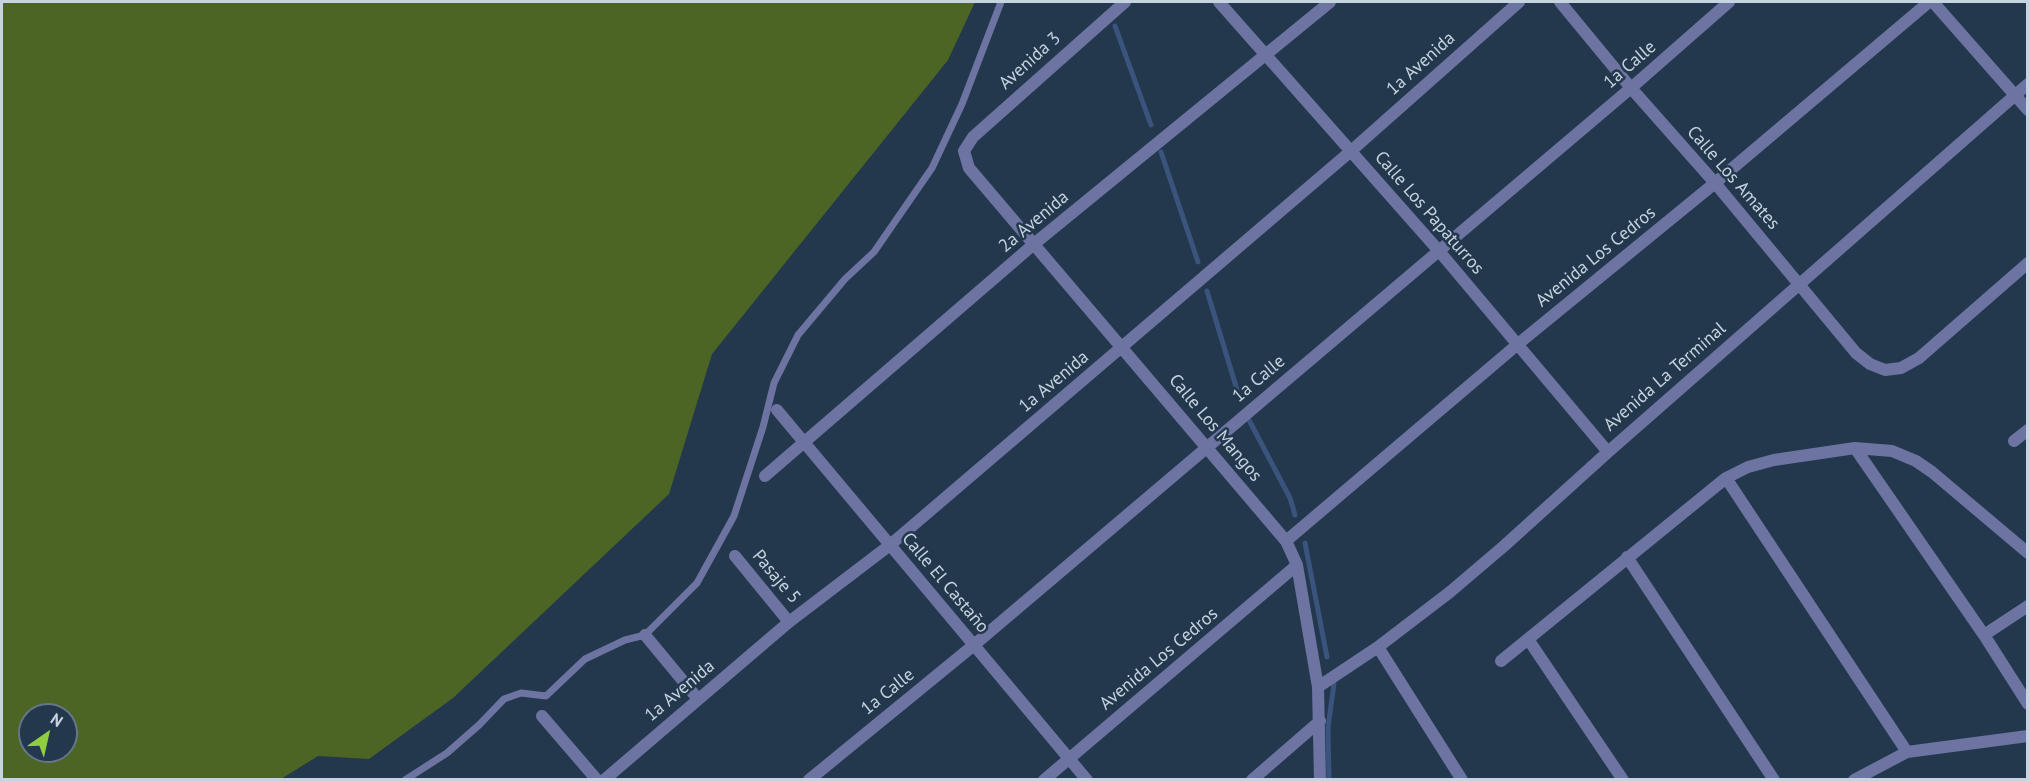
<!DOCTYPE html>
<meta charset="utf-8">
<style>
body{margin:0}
#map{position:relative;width:2029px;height:781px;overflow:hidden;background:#23384d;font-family:"PT Sans",sans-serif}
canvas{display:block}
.frame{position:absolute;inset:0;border:3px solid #c6d3e0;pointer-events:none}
.north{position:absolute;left:18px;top:703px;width:60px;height:60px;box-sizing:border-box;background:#23384d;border:2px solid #647688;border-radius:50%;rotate:34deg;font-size:16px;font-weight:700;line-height:24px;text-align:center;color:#c6d3e0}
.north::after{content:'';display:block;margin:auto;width:21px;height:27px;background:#91cd40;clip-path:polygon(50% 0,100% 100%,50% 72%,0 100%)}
</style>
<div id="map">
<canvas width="2029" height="781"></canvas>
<div class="frame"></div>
<div class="north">N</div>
</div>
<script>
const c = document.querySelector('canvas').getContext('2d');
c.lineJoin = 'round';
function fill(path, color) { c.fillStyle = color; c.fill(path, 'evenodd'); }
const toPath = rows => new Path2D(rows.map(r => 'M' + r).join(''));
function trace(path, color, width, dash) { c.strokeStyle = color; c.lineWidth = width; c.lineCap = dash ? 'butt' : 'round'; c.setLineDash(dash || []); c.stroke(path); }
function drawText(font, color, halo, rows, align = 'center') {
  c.font = font + ' "PT Sans",sans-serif'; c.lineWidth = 5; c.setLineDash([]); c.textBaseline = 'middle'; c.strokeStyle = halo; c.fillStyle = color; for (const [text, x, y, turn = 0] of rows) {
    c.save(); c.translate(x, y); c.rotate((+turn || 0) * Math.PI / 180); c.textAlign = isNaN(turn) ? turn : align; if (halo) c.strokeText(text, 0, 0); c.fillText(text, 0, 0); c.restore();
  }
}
const green = toPath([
 [2,2,975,2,948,60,712,354,669,494,453,698,369,759,318,756,281,779,2,780],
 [30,715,66,715,66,751,30,751]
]);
const stream = toPath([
 [1115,26,1151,125],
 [1161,152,1198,262],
 [1207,291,1238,393],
 [1249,420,1290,498,1295,515],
 [1305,543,1327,657],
 [1329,780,1328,727,1334,684]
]);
const service = toPath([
 [405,780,447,753,479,725,504,699,521,693,546,696,585,659,625,640,645,635,697,583,734,516,763,427,774,383,798,335,845,279,874,252,932,168,962,104,1001,2]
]);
const minor = toPath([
 [1125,2,973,137,964,151,969,168,1286,541,1297,565,1318,687,1320,780],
 [1219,2,1439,251,1608,452],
 [1560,2,1631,88,1715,183,1856,353,1870,364,1885,370,1901,368,1919,358,2028,263],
 [1933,2,2028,110],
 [777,410,1087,780],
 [2014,441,2028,430],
 [1855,448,1984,635,2028,704],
 [765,476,1034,244,1330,2],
 [1726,478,1907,752],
 [1286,541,1518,344,1715,183,1929,2],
 [735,556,789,622],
 [1627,557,1774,780],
 [645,635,698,699],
 [1984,635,2028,606],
 [1528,639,1623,780],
 [1378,647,1462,780],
 [1501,661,1726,478,1748,467,1774,460,1855,448,1892,451,1916,461,1932,472,2028,553],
 [1318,687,1378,647,1450,592,1504,546,1608,452,2028,84],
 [542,716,597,780],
 [604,780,789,622,890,545,1351,151,1519,2],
 [809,780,974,645,1631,88,1729,2],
 [1044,780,1297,565],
 [1252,780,1320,721],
 [1854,780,1907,752,2028,736]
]);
const streetNames = [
 ["Avenida 3",1030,61,-42],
 ["1a Avenida",1421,64,-42],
 ["1a Calle",1630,65,-41],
 ["Calle Los Amates",1733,178,49],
 ["Calle Los Papaturros",1429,213,49],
 ["2a Avenida",1034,222,-40],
 ["Avenida Los Cedros",1596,257,-39],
 ["Avenida La Terminal",1665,377,-41],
 ["1a Calle",1259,379,-40],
 ["1a Avenida",1054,382,-40],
 ["Calle Los Mangos",1215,428,50],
 ["Pasaje 5",776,577,50],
 ["Calle El Castaño",945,583,50],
 ["Avenida Los Cedros",1159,659,-40],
 ["1a Avenida",680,691,-40],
 ["1a Calle",888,692,-39]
];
fill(green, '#4d6524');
trace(stream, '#3b547d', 5);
trace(service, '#6d74a2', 7);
trace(minor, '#6d74a2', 12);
drawText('18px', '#c6d3e0', '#23384d', streetNames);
</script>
